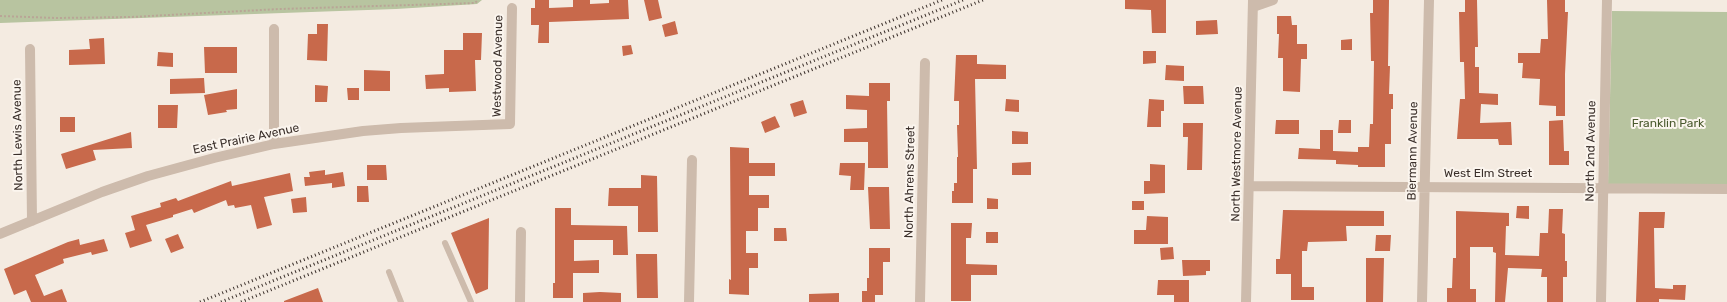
<!DOCTYPE html>
<style>
body{margin:0}
canvas{display:block;background:#f4ebe1}
</style>
<canvas width="1727" height="302"></canvas>
<script>
const c = document.querySelector('canvas').getContext('2d');
c.lineJoin = 'round';
function fill(path, color) { c.fillStyle = color; c.fill(path, 'evenodd'); }
const toPath = rows => new Path2D(rows.map(r => 'M' + r).join(''));
function trace(path, color, width, dash) { c.strokeStyle = color; c.lineWidth = width; c.lineCap = dash ? 'butt' : 'round'; c.setLineDash(dash || []); c.stroke(path); }
function drawText(font, color, halo, rows, align = 'center') {
  c.font = font + ' Rubik,sans-serif'; c.lineWidth = 4; c.setLineDash([]); c.textBaseline = 'middle'; c.strokeStyle = halo; c.fillStyle = color; for (const [text, x, y, turn = 0] of rows) {
    c.save(); c.translate(x, y); c.rotate((+turn || 0) * Math.PI / 180); c.textAlign = isNaN(turn) ? turn : align; if (halo) c.strokeText(text, 0, 0); c.fillText(text, 0, 0); c.restore();
  }
}
const green = toPath([
 [0,0,482,0,477,4,396,9,0,23],
 [1612,11,1727,12,1727,185,1608,184]
]);
const building = toPath([
 [535,0,549,0,549,8,573,7,573,0,590,0,590,4,609,3,609,0,628,0,629,19,549,22,549,43,538,43,539,25,531,25,531,8,535,8],
 [644,0,658,0,662,18,649,21],
 [1125,0,1166,0,1166,33,1152,33,1151,10,1125,9],
 [1373,0,1389,0,1388,66,1390,66,1389,94,1393,94,1393,109,1391,109,1391,144,1385,144,1385,167,1358,167,1358,165,1336,164,1336,160,1298,159,1299,148,1320,149,1320,130,1333,130,1333,151,1358,152,1358,147,1369,147,1370,124,1373,124,1374,61,1371,61,1370,13,1373,13],
 [1465,0,1477,0,1478,47,1475,47,1475,67,1479,67,1479,93,1498,94,1498,105,1481,104,1480,123,1511,122,1512,145,1499,145,1498,139,1457,139,1460,99,1465,99,1464,62,1460,62,1459,12,1465,12],
 [1547,0,1565,0,1565,12,1568,12,1565,74,1565,116,1556,116,1556,106,1539,105,1540,79,1522,78,1523,63,1518,63,1518,53,1540,53,1541,39,1548,39],
 [1277,16,1291,16,1292,25,1297,25,1297,44,1307,44,1307,59,1301,59,1300,92,1283,91,1283,58,1278,58,1279,34,1277,34],
 [1217,20,1218,34,1196,35,1196,21],
 [675,21,678,34,665,37,662,25],
 [317,24,328,24,327,61,307,60,308,34,317,34],
 [463,33,482,33,481,60,475,60,476,91,449,92,449,88,426,89,425,75,444,74,444,50,463,50],
 [104,38,105,64,69,65,69,50,90,49,89,39],
 [1352,39,1352,50,1341,50,1341,40],
 [631,45,633,54,623,56,622,46],
 [204,47,237,47,237,73,205,73],
 [1143,51,1156,51,1156,63,1143,64],
 [158,52,173,53,173,67,157,66],
 [956,55,977,55,977,64,1006,65,1006,79,975,79,977,169,973,169,973,203,952,203,952,191,954,191,954,183,957,183,957,157,958,157,957,125,959,125,959,101,954,101],
 [1166,65,1184,66,1184,81,1165,80],
 [364,70,390,71,390,91,364,91],
 [204,78,205,93,170,94,170,79],
 [869,83,890,83,890,101,887,101,888,168,868,168,868,142,844,142,844,129,867,128,867,110,846,109,846,95,869,96],
 [315,85,328,86,327,102,315,102],
 [1183,86,1203,86,1204,104,1184,104],
 [347,88,359,88,359,100,348,100],
 [237,89,237,109,226,110,227,112,208,115,204,95],
 [1006,99,1019,100,1019,112,1005,111],
 [1149,99,1164,100,1164,111,1161,111,1161,127,1147,127],
 [803,100,807,113,794,117,790,104],
 [158,105,178,105,177,128,158,128],
 [775,116,780,127,765,133,761,122],
 [60,117,75,117,75,132,60,132],
 [1276,120,1299,120,1299,134,1275,134],
 [1339,120,1351,120,1351,133,1338,133],
 [1563,120,1564,151,1569,151,1569,165,1549,165,1549,121],
 [1183,123,1203,123,1202,170,1187,170,1188,137,1183,137],
 [1012,131,1028,132,1028,144,1012,144],
 [131,132,132,148,93,150,96,160,66,169,61,154],
 [730,147,749,148,749,163,775,163,775,176,749,176,749,195,769,195,769,208,758,208,758,231,746,231,746,253,758,253,758,268,749,268,749,295,729,294,729,279,731,280],
 [1031,162,1031,175,1012,175,1012,163],
 [840,163,865,163,864,190,850,190,851,176,839,175],
 [1150,164,1165,165,1165,193,1144,194,1144,181,1150,181],
 [367,165,386,165,387,180,367,180],
 [325,170,325,175,343,172,345,186,332,188,332,183,305,186,304,177,310,177,309,172],
 [290,173,293,191,264,197,272,225,257,229,251,205,235,208,234,205,228,206,226,200,194,213,192,209,173,215,173,217,146,225,152,241,130,248,125,233,135,230,131,216,161,207,160,203,176,198,178,201,231,181,232,186],
 [641,175,657,176,658,232,638,232,638,206,608,206,609,188,641,188],
 [357,186,368,186,369,202,357,202],
 [868,187,889,187,890,229,870,229],
 [306,197,307,212,293,213,291,199],
 [987,198,998,199,998,209,987,209],
 [1132,201,1144,201,1144,210,1132,210],
 [1517,206,1529,206,1529,219,1516,218],
 [555,208,571,208,571,225,627,226,628,255,613,255,613,240,574,240,574,261,599,260,599,273,573,273,573,298,553,298,553,283,555,283],
 [1549,209,1563,209,1562,233,1565,234,1565,261,1567,261,1567,277,1563,277,1563,302,1547,302,1547,277,1541,277,1542,269,1508,268,1505,302,1495,302,1496,253,1493,252,1493,247,1470,247,1470,289,1476,289,1476,302,1447,302,1447,288,1452,288,1453,258,1456,258,1456,211,1509,213,1509,226,1506,226,1505,255,1539,256,1540,233,1548,233],
 [1283,210,1384,211,1384,226,1346,226,1347,241,1308,242,1307,251,1302,251,1302,287,1314,287,1314,300,1291,300,1291,274,1276,274,1276,259,1280,259],
 [1639,212,1665,212,1664,228,1654,228,1655,288,1673,289,1673,285,1686,285,1685,300,1659,299,1659,302,1636,302],
 [1147,216,1168,217,1168,244,1134,244,1134,230,1146,230],
 [489,218,488,289,476,294,451,233],
 [951,223,972,223,971,238,966,238,966,264,997,265,997,275,971,275,971,301,951,301],
 [774,228,786,228,787,241,774,241],
 [986,232,998,232,998,243,986,243],
 [178,234,184,248,171,253,165,239],
 [1376,235,1391,235,1390,251,1375,251],
 [79,239,80,245,104,239,108,251,92,255,91,252,63,259,64,263,35,275,44,296,62,289,67,302,31,302,26,290,14,295,4,269,68,242],
 [1173,247,1174,259,1161,260,1160,248],
 [869,248,890,248,890,262,883,262,883,295,875,295,875,302,862,302,862,291,867,291,867,278,869,278],
 [636,254,657,254,658,298,637,298],
 [1366,258,1384,258,1383,302,1366,302],
 [1182,260,1210,260,1210,271,1206,271,1206,275,1183,276],
 [1158,280,1189,280,1189,302,1174,302,1174,295,1157,295],
 [318,288,323,302,284,302,284,301],
 [600,292,621,293,621,302,583,302,583,293],
 [839,293,839,302,809,302,809,294]
]);
const path = toPath([
 [0,16,56,18,131,17,280,9,475,3,478,0]
]);
const lane = toPath([
 [445,243,471,302],
 [389,272,401,302]
]);
const street = toPath([
 [1253,7,1273,0],
 [274,29,274,144],
 [30,49,32,221],
 [1249,186,1727,189],
 [0,234,102,192,148,176,214,158,274,144,363,131,401,128,510,124,512,8],
 [520,302,521,232],
 [689,302,692,160],
 [920,302,925,63],
 [1246,302,1253,0],
 [1422,302,1429,0],
 [1601,302,1607,0]
]);
const rail = toPath([
 [200,302,942,0],
 [221,302,963,0],
 [241,302,983,0]
]);
const streetNames = [
 ["Westwood Avenue",498,66,-89],
 ["North Lewis Avenue",18,135,-91],
 ["East Prairie Avenue",246,139,-12],
 ["Biermann Avenue",1413,151,-89],
 ["North 2nd Avenue",1591,151,-89],
 ["North Westmore Avenue",1237,154,-89],
 ["West Elm Street",1488,174],
 ["North Ahrens Street",910,182,-89]
];
const parkNames = [
 ["Franklin Park",1668,124]
];
fill(green, '#b8c4a0');
fill(building, '#c8694b');
trace(path, '#b9a596', 2, [2, 2]);
trace(lane, '#cdbbac', 6);
trace(street, '#cdbbac', 10);
trace(rail, '#3b302b', 3, [1, 3]);
drawText('12px', '#3b302b', '#fbf5ee', streetNames);
drawText('12px', '#4a5a2e', '#fbf5ee', parkNames);
</script>
